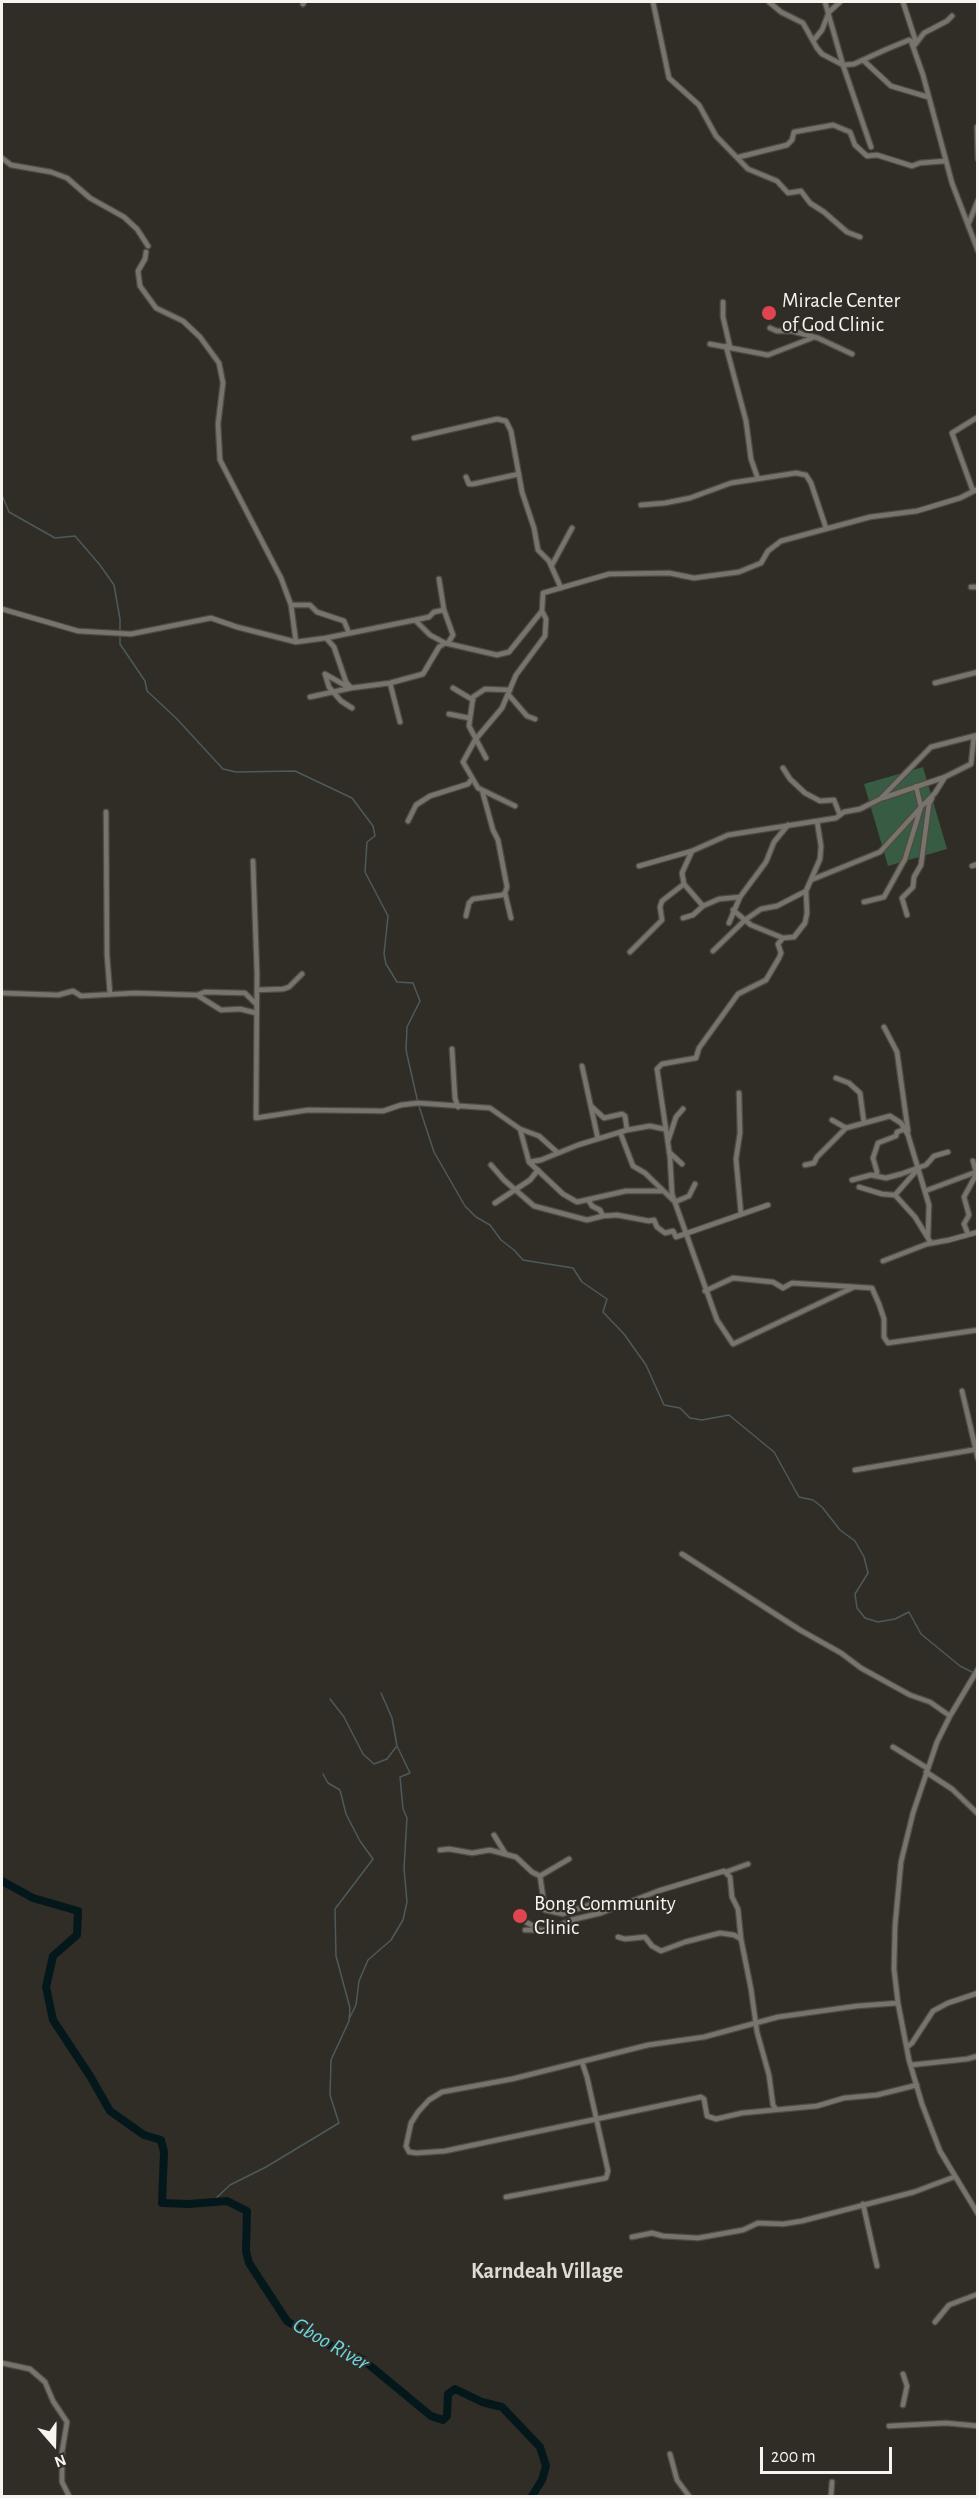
<!DOCTYPE html>
<style>
body{margin:0}
#map{position:relative;width:979px;height:2498px;overflow:hidden;background:#302d26;font-family:"Alegreya Sans",sans-serif}
canvas{display:block}
.frame{position:absolute;inset:0;border:3px solid #f7f4f0;pointer-events:none}
.north{position:absolute;left:24px;top:2414px;width:60px;height:60px;-webkit-text-stroke:4px #302d26;paint-order:stroke;rotate:160deg;font-size:16px;font-weight:700;line-height:24px;text-align:center;color:#f7f4f0}
.north::after{content:'';display:block;margin:auto;width:21px;height:27px;background:#f7f4f0;clip-path:polygon(50% 0,100% 100%,50% 72%,0 100%)}
.scale{position:absolute;left:760px;top:2447px;width:132px;height:27px;box-sizing:border-box;border:3px solid #f7f4f0;border-top:0;padding-left:8px;font-size:18px;line-height:21px;white-space:nowrap;color:#f7f4f0;-webkit-text-stroke:4px #302d26;paint-order:stroke}
</style>
<div id="map">
<canvas width="979" height="2498"></canvas>
<div class="frame"></div>
<div class="north">N</div>
<div class="scale">200 m</div>
</div>
<script>
const c = document.querySelector('canvas').getContext('2d');
c.lineJoin = 'round';
function fill(path, color) { c.fillStyle = color; c.fill(path, 'evenodd'); }
const toPath = rows => new Path2D(rows.map(r => 'M' + r).join(''));
function trace(path, color, width, dash) { c.strokeStyle = color; c.lineWidth = width; c.lineCap = dash ? 'butt' : 'round'; c.setLineDash(dash || []); c.stroke(path); }
function drawText(font, color, halo, rows, align = 'center') {
  c.font = font + ' "Alegreya Sans",sans-serif'; c.lineWidth = 4.5; c.setLineDash([]); c.textBaseline = 'middle'; c.strokeStyle = halo; c.fillStyle = color; for (const [text, x, y, turn = 0] of rows) {
    c.save(); c.translate(x, y); c.rotate((+turn || 0) * Math.PI / 180); c.textAlign = isNaN(turn) ? turn : align; if (halo) c.strokeText(text, 0, 0); c.fillText(text, 0, 0); c.restore();
  }
}
const green = toPath([
 [923,767,947,849,888,866,864,784]
]);
const stream = toPath([
 [2,495,9,512,55,538,75,536,100,565,114,585,120,619,120,644,145,681,147,691,176,718,223,769,236,772,295,771,352,798,373,826,375,836,367,842,365,872,388,916,384,954,386,964,397,982,413,983,420,1001,407,1027,406,1050,418,1103,434,1152,465,1206,476,1217,490,1225,501,1240,514,1250,523,1260,573,1268,582,1282,607,1299,603,1312,624,1334,646,1365,664,1405,680,1408,690,1418,702,1420,729,1415,774,1452,799,1497,813,1500,822,1507,840,1530,855,1541,864,1557,868,1573,855,1594,857,1608,865,1618,878,1622,895,1619,909,1612,921,1634,960,1666,978,1675],
 [330,1699,344,1717,363,1754,374,1764,387,1759,396,1747],
 [349,2019,356,2005,359,1981,368,1960,391,1940,403,1920,407,1902,404,1868,407,1818,403,1809,400,1777,410,1773,397,1746,392,1718,381,1693],
 [212,2202,230,2185,266,2167,339,2123,330,2095,331,2060,349,2021,350,2008,336,1956,335,1909,373,1859,360,1841,346,1814,340,1790,328,1783,323,1774]
]);
const river = toPath([
 [2,1881,33,1898,78,1911,77,1935,53,1956,46,1987,53,2020,90,2076,110,2111,144,2135,161,2140,164,2152,162,2203,189,2204,227,2201,247,2211,246,2251,249,2263,287,2321,313,2338,362,2359,431,2416,443,2420,447,2416,448,2394,455,2389,482,2402,502,2407,540,2447,546,2466,542,2480,532,2496]
]);
const minor = toPath([
 [653,2,669,78,699,105,716,136,748,169,777,181,788,193,801,191,810,203,824,212,847,232,860,237],
 [769,2,781,12,803,23,817,48,822,54,843,65,871,147],
 [825,2,843,65,854,64,887,49,909,40,911,41,923,75,952,183,978,251],
 [903,2,916,42],
 [303,4,304,2],
 [813,41,822,30,829,12,840,2],
 [914,46,924,33,947,21,952,16],
 [863,60,891,86,928,97],
 [977,127,978,159],
 [739,157,787,145,792,140,794,132,833,125,850,132,855,145,867,156,877,155,912,166,920,163,945,161],
 [2,158,11,165,51,172,67,178,90,198,124,217,137,229,148,246],
 [968,225,978,200],
 [146,252,145,259,138,271,140,286,156,308,183,321,200,337,219,363,223,383,218,424,220,460,281,578,291,605,296,642],
 [723,302,723,317,730,347],
 [770,328,777,331,792,331,818,338,852,354],
 [710,344,768,355,812,338],
 [726,346,746,421,751,459,758,479],
 [414,438,497,419,506,421,511,431,522,492,534,528,538,550,549,561,561,588],
 [466,477,469,484,473,484,519,474],
 [973,491,952,433,978,417],
 [641,505,665,503,690,498,731,483,796,473,806,475,811,483,826,528],
 [552,565,572,528],
 [439,579,444,610,453,635,448,643],
 [971,587,978,587],
 [291,605,310,605,317,612,344,621,349,633],
 [2,609,78,631,131,634,211,618,237,627,296,642,326,638,334,647,346,682,351,688],
 [415,620,429,617,434,612,444,610],
 [326,638,415,620,430,635,445,643],
 [325,674,329,687,341,701,352,708],
 [325,674,348,687],
 [390,683,400,722],
 [935,683,978,672],
 [453,688,473,700],
 [508,694,527,716,535,719],
 [310,697,351,688,390,683,423,674,439,647,445,643,497,655,509,652,542,611,543,593,609,574,669,573,694,578,739,572,761,563,768,551,781,541,870,517,917,511,960,498,978,489],
 [449,714,469,718],
 [486,758,469,726,473,697,485,689,510,690],
 [783,768,790,779,805,793,820,801,834,800,840,815],
 [883,798,945,777,971,764,974,736],
 [515,806,478,788,463,762,475,740,502,708,516,675,545,636,546,619,542,611],
 [106,812,107,955,110,994],
 [408,821,416,805,430,796,468,784,472,779],
 [817,821,821,846,820,859,806,891,807,913,805,923,794,937,783,938,778,944,781,953,779,958,766,980,738,994,699,1048,696,1058,662,1064,657,1069,670,1157,672,1194,717,1320,733,1344,854,1287],
 [692,851,682,873,684,884,703,906],
 [253,861,257,974,256,1118,308,1110,383,1111,401,1105,418,1103,490,1108,520,1129,529,1162,541,1160,578,1145,627,1130,650,1126,664,1129],
 [639,866,692,851,728,835,836,818,844,812,860,809,880,799,931,747,978,735],
 [972,866,978,864],
 [811,880,880,852,921,807,916,786],
 [505,893,511,918],
 [864,902,884,897,905,859,921,807,935,793,945,777],
 [733,910,751,925,783,938],
 [907,915,902,898,913,887,914,877,921,865,929,804,932,798],
 [466,916,469,903,473,899,502,895,505,893,507,887,498,840,493,830,482,790],
 [683,918,693,915,703,906,719,899,740,897],
 [729,923,740,897,766,862,774,842,788,825],
 [713,951,745,920,761,909,777,906,806,891],
 [630,952,662,920,660,907,662,901,684,884],
 [257,990,283,989,289,987,302,974],
 [2,993,58,995,73,991,81,996,135,993,197,995,205,992,245,993,255,1003],
 [197,995,221,1010,240,1009,256,1013],
 [884,1027,897,1052,908,1131],
 [452,1049,455,1098,458,1107],
 [582,1066,598,1139],
 [836,1078,849,1083,860,1093,864,1123],
 [739,1093,740,1133,736,1159,741,1214],
 [591,1106,604,1118,622,1114,625,1116,627,1130],
 [832,1120,846,1128,890,1116,901,1123,908,1135,929,1205,928,1236],
 [520,1129,539,1136,558,1153],
 [620,1132,633,1166,645,1173,675,1202,689,1196,695,1184],
 [668,1141,676,1117,683,1109],
 [669,1152,682,1164],
 [529,1162,563,1194,577,1202,626,1191,663,1191],
 [491,1165,504,1180,534,1206,587,1220,603,1216],
 [805,1165,814,1163,817,1157,846,1128],
 [875,1176,877,1172,873,1158,878,1143,896,1136,897,1132,905,1129],
 [852,1180,871,1175,886,1178,901,1174,926,1165,934,1156,948,1152],
 [859,1187,882,1194,895,1195,917,1170],
 [925,1191,976,1172,973,1161],
 [895,1195,915,1217,931,1243],
 [589,1201,592,1206,600,1210,603,1216,617,1215,649,1221,654,1220,657,1227,665,1233,673,1231,676,1237,768,1205],
 [495,1203,530,1180,538,1170],
 [968,1234,964,1224,969,1215,964,1197,978,1171],
 [883,1261,927,1244,949,1240,978,1232],
 [705,1291,733,1278,773,1282,783,1288,792,1283,872,1288,879,1304,884,1319,884,1337,888,1343,978,1330],
 [962,1391,978,1459],
 [855,1470,978,1449],
 [682,1554,800,1630,841,1653,861,1668,910,1695,930,1702,950,1716],
 [978,1669,950,1716,937,1742,913,1813,901,1862,895,1926,894,1969,898,2003,909,2060,922,2104,940,2151,978,2214],
 [893,1747,927,1768],
 [926,1772,952,1789,978,1814],
 [494,1835,505,1853],
 [440,1850,449,1849,472,1853,490,1850,516,1857,532,1872,540,1876,545,1910,563,1914,594,1903,601,1913],
 [726,1872,748,1864],
 [540,1876,569,1859],
 [526,1922,537,1928],
 [525,1930,550,1930,571,1920,601,1913,658,1891,724,1871,730,1877,732,1897,738,1909,741,1939,751,1989,757,2032,769,2075,773,2105,776,2109],
 [618,1937,625,1939,645,1937,652,1946,661,1951,685,1942,720,1933,734,1935,741,1939],
 [898,2003,857,2006,778,2017,704,2037,648,2045,512,2079,442,2092,429,2100,418,2112,411,2123,406,2146,409,2152,417,2153,445,2151,701,2097,704,2099,707,2116,716,2119,742,2113,817,2106,844,2098,877,2095,917,2085],
 [907,2047,912,2043,933,2011,948,2003,978,1993],
 [911,2065,967,2059,978,2056],
 [506,2197,606,2178,608,2171,587,2077,582,2062],
 [863,2204,877,2266],
 [632,2237,652,2233,663,2236,698,2238,743,2230,758,2223,783,2224,802,2221,914,2192,954,2177],
 [935,2322,949,2305,978,2294],
 [2,2363,30,2369,45,2382,53,2401,67,2422,62,2452,62,2482,69,2496],
 [903,2374,907,2386,903,2405],
 [889,2426,946,2423,978,2426],
 [670,2454,677,2480,689,2496],
 [831,2496,832,2482]
]);
const markers = [
 [769,313,8,"#e0444e"],
 [520,1916,8,"#e0444e"]
];
const poiNames = [
 ["Miracle Center",782,301],
 ["of God Clinic",782,325],
 ["Bong Community",534,1904],
 ["Clinic",534,1928]
];
const neighbourhoodNames = [
 ["Karndeah Village",547,2271]
];
const waterNames = [
 ["Gboo River",331,2344,30]
];
fill(green, '#375b43');
trace(stream, '#4d5a5b', 1.5);
trace(river, '#04181b', 8);
trace(minor, '#4e4b45', 7);
trace(minor, '#78736b', 4.5);
for (const [x, y, r, color] of markers) { const dot = new Path2D(); dot.arc(x, y, r, 0, 2 * Math.PI); c.fillStyle = color; c.fill(dot); trace(dot, '#302d26', 2); }
drawText('21px', '#f7f4f0', '#302d26', poiNames, 'left');
drawText('bold 22px', '#e0dbd2', '#302d26', neighbourhoodNames);
drawText('italic 22px', '#6dd4e0', '#302d26', waterNames);
</script>
